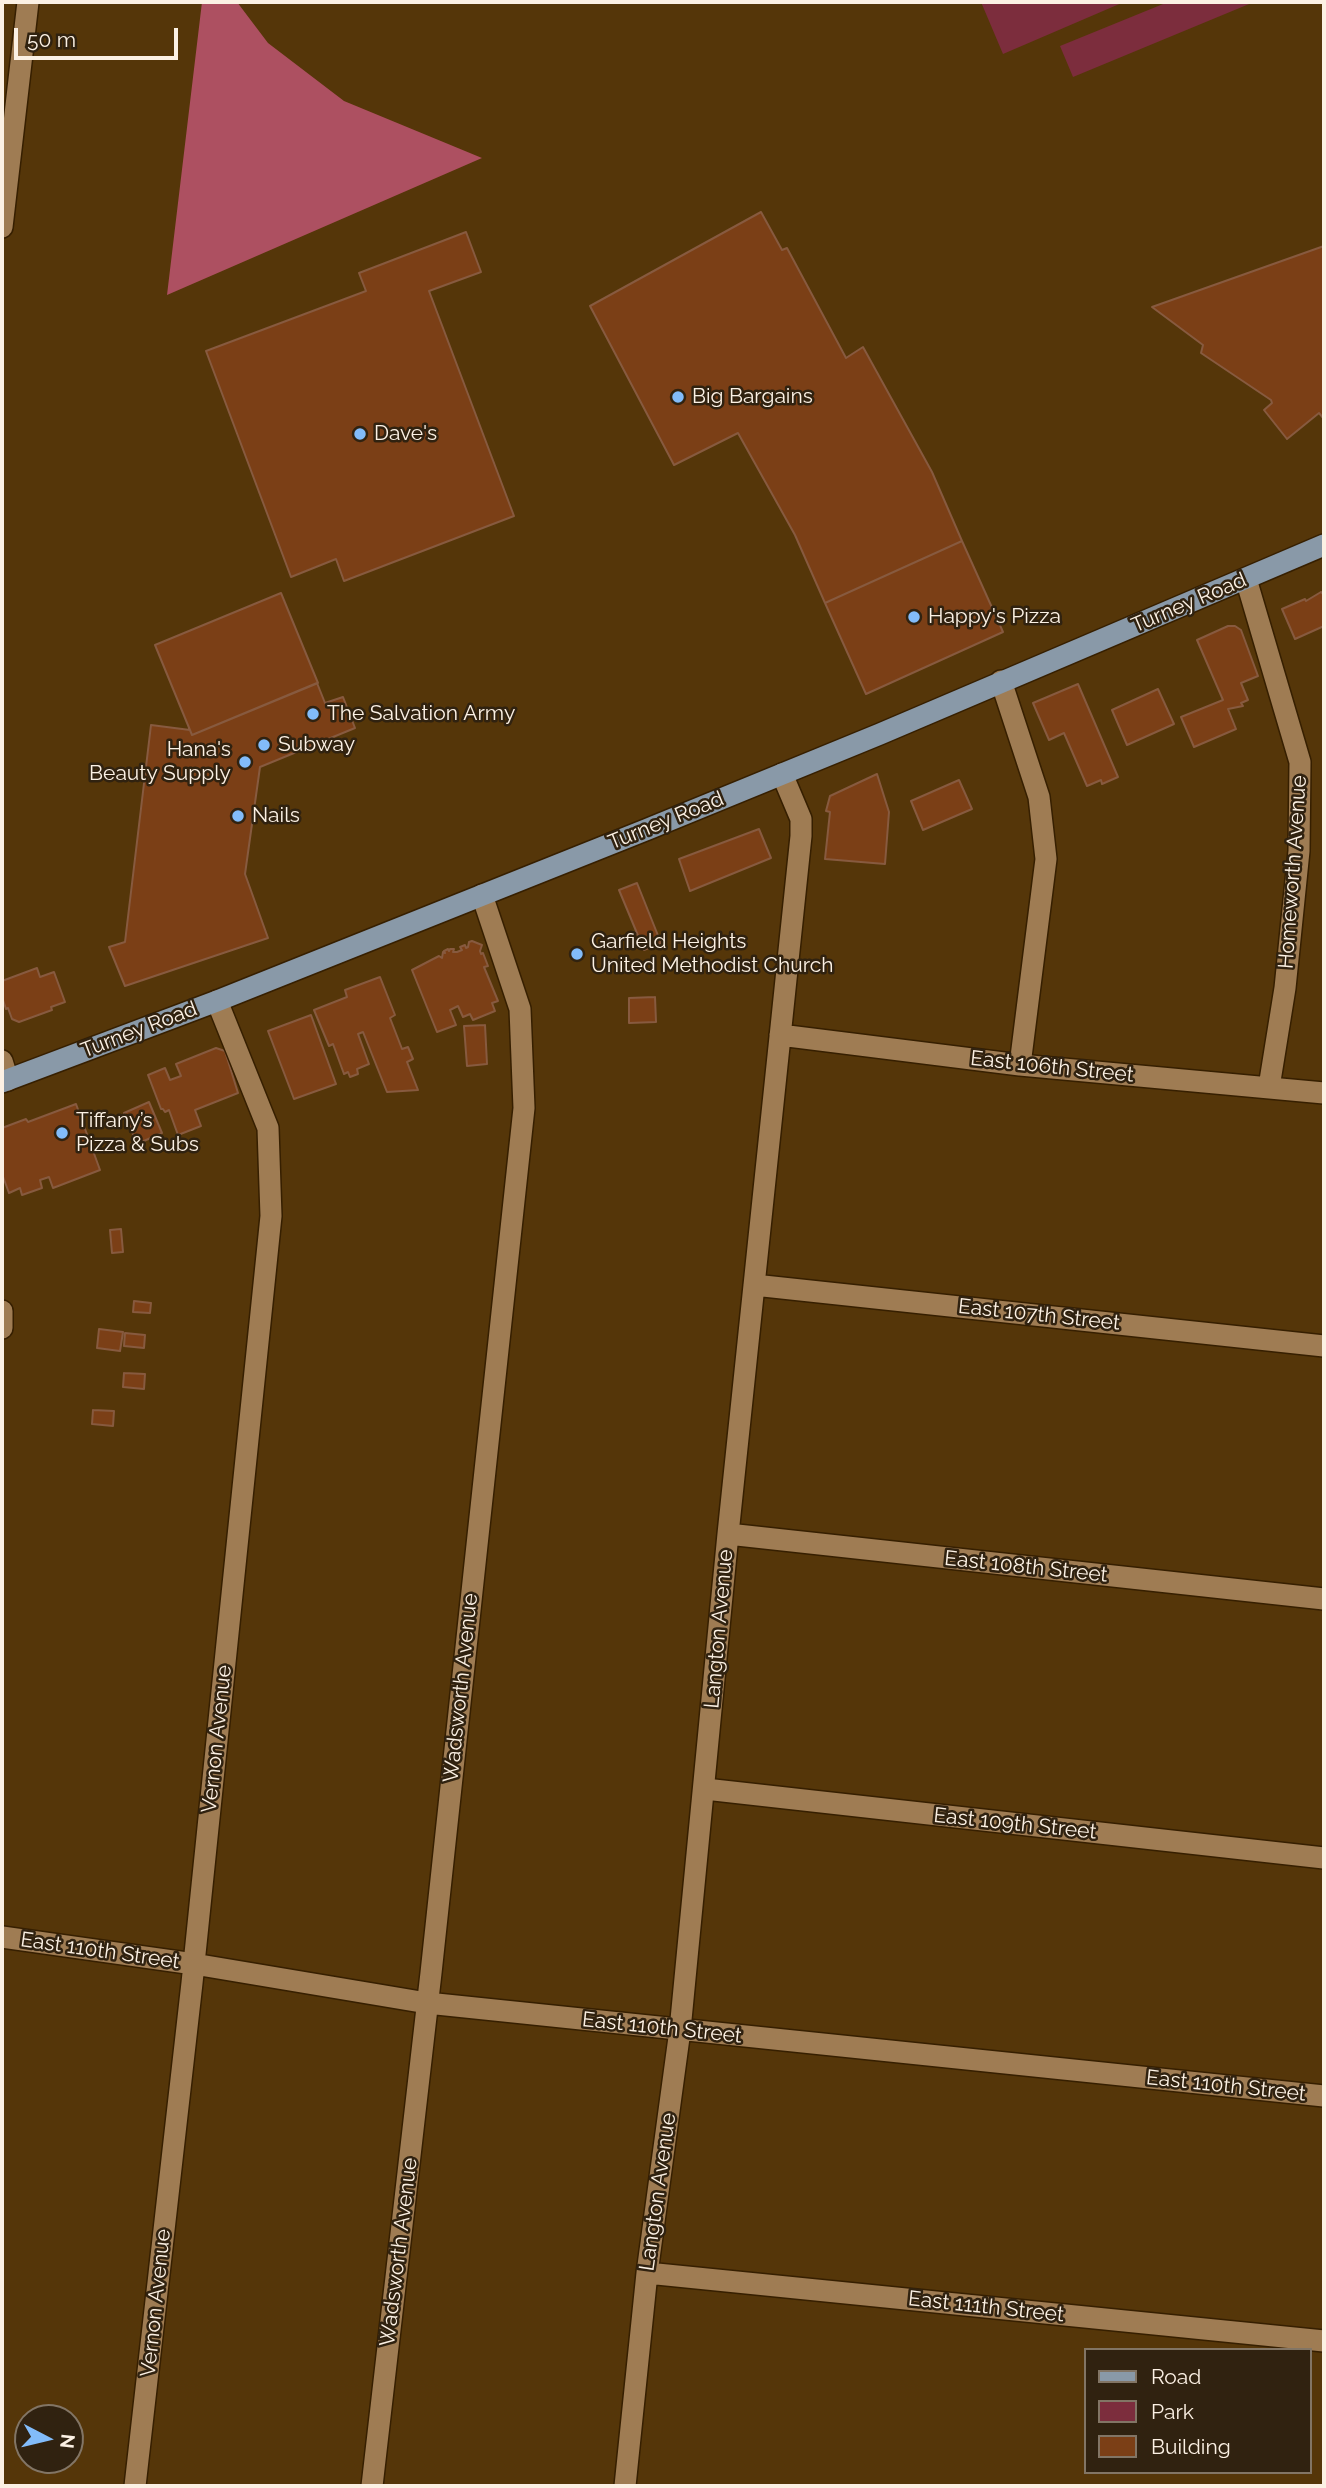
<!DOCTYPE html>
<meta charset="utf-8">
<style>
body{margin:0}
#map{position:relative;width:1326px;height:2488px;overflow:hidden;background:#553609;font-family:Raleway,sans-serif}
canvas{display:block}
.frame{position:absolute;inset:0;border:4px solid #fcf1e4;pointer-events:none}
.legend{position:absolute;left:1084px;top:2348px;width:228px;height:126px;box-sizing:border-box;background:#302210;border:2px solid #827565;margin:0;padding:9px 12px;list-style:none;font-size:21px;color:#fcf1e4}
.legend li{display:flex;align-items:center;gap:14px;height:35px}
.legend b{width:35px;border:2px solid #827565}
.north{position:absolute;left:14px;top:2404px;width:70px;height:70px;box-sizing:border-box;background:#302210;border:2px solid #827565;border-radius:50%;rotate:97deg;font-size:19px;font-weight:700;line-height:28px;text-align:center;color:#fcf1e4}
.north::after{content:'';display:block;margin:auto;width:24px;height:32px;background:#82bcfa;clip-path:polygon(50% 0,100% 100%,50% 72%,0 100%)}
.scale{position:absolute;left:14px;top:28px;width:164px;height:32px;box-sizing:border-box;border:4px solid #fcf1e4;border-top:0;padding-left:9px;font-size:21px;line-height:24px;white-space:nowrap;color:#fcf1e4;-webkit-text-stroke:5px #302210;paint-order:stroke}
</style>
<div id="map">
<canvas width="1326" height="2488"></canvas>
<div class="frame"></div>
<ul class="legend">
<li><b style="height:9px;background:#8999a8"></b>Road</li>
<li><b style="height:19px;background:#7c2d3d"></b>Park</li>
<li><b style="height:19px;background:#7b3f16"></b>Building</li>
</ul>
<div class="north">N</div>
<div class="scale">50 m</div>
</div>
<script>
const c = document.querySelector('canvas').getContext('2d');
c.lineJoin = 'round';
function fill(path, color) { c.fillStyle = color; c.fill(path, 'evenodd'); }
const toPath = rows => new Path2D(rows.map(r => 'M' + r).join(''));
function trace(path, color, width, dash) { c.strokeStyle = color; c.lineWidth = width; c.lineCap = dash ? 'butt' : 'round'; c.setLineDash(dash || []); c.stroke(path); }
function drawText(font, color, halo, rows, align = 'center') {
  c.font = font + ' Raleway,sans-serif'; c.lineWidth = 5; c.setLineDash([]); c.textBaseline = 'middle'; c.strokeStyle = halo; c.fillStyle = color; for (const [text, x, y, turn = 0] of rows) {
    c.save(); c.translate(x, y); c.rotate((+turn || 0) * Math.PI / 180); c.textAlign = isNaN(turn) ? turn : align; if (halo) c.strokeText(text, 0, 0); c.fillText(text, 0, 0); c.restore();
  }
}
const green = toPath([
 [981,2,1124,2,1003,54],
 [1168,2,1254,2,1073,77,1060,46]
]);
const forest = toPath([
 [202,2,237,2,268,43,344,101,482,158,167,295]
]);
const building = toPath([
 [761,212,782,250,787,248,846,358,863,347,932,472,962,541,825,603,795,535,738,433,674,465,590,306,761,212],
 [466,232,481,272,429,291,514,516,344,581,336,559,291,577,206,351,366,291,359,273,466,232],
 [1324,246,1324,419,1319,413,1287,439,1264,410,1272,403,1271,400,1201,353,1203,345,1152,307,1324,246],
 [962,541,1003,632,866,694,825,603,962,541],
 [1321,592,1324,595,1324,626,1295,639,1282,609,1305,599,1306,601,1321,592],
 [281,593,318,683,192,735,155,645,281,593],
 [1228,626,1235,626,1241,630,1258,676,1241,683,1248,700,1241,703,1243,706,1228,709,1236,729,1194,747,1181,717,1223,700,1197,640,1228,626],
 [317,683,325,703,343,697,355,728,260,767,245,874,268,938,125,986,109,947,125,942,151,725,190,730,192,735,317,683],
 [1078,684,1118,777,1102,784,1101,780,1087,786,1064,733,1049,740,1033,703,1078,684],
 [1158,689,1174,724,1127,745,1112,710,1158,689],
 [877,774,889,812,885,864,825,859,830,812,826,811,830,796,877,774],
 [959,780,972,809,923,830,911,801,959,780],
 [759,829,771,858,690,891,679,859,759,829],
 [637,883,661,943,644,950,619,890,637,883],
 [472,941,482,945,480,951,481,954,483,953,488,966,484,967,498,1001,492,1003,495,1011,473,1020,470,1014,463,1017,458,1006,450,1010,456,1025,437,1032,412,970,439,956,442,958,443,952,445,953,444,951,448,949,449,951,450,949,454,949,453,952,457,952,462,950,460,947,465,945,466,948,468,947,469,942,472,941],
 [37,968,40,977,54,972,65,1002,51,1007,52,1010,19,1022,12,1019,8,1008,6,1009,2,997,2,981,37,968],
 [380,977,395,1015,390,1018,402,1049,408,1047,413,1059,407,1062,418,1090,387,1092,363,1032,358,1034,369,1064,357,1069,358,1074,350,1077,348,1072,344,1074,333,1044,329,1046,314,1010,347,997,345,990,380,977],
 [655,997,656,1022,629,1023,629,998,655,997],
 [311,1015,336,1084,294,1099,268,1031,311,1015],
 [485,1025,487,1064,467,1066,464,1026,485,1025],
 [216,1048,225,1051,238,1093,195,1110,201,1126,178,1135,169,1110,165,1112,163,1109,161,1109,148,1075,165,1068,170,1080,181,1076,176,1064,216,1048],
 [149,1102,162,1133,137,1144,124,1113,149,1102],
 [76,1104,100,1170,53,1188,49,1177,40,1180,42,1188,22,1195,20,1188,9,1193,2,1174,2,1128,26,1119,28,1122,76,1104],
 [121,1229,123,1252,112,1253,110,1230,121,1229],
 [134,1301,151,1303,150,1313,133,1312,134,1301],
 [99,1329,123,1332,120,1351,97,1348,99,1329],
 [125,1333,145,1335,144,1348,124,1346,125,1333],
 [124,1373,145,1374,144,1389,123,1387,124,1373],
 [93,1410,114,1411,113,1426,92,1424,93,1410]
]);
const minor = toPath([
 [2,227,28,2],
 [1246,579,1300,762,1299,851,1285,988,1269,1087],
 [1001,681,1039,797,1046,859,1020,1065],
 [780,1035,1020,1065,1324,1093],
 [2,1061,8,1080],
 [754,1285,1324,1346],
 [2,1311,2,1328],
 [728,1534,1324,1599],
 [705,1789,1324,1858],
 [2,1937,194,1964,427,2003,1324,2096],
 [647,2273,1324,2341],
 [135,2486,192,1983,271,1216,268,1128,217,1001],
 [372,2486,431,1973,524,1108,520,1009,482,895],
 [625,2486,647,2273,680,2030,728,1534,801,836,801,819,782,774]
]);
const major = toPath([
 [2,1082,217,1001,648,829,880,734,1324,545]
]);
const markers = [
 [678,397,7,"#82bcfa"],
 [360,434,7,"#82bcfa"],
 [914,617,7,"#82bcfa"],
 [313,714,7,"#82bcfa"],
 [264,745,7,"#82bcfa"],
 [245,762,7,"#82bcfa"],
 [238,816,7,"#82bcfa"],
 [577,954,7,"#82bcfa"],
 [62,1133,7,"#82bcfa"]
];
const poiNames = [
 ["Big Bargains",692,397],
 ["Dave's",374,434],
 ["Happy's Pizza",928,617],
 ["The Salvation Army",327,714],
 ["Subway",278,745],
 ["Hana's",231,750,"right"],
 ["Beauty Supply",231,774,"right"],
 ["Nails",252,816],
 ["Garfield Heights",591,942],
 ["United Methodist Church",591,966],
 ["Tiffany’s",76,1121],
 ["Pizza & Subs",76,1145]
];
const streetNames = [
 ["Turney Road",1189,603,-23],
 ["Turney Road",666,821,-22],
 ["Homeworth Avenue",1293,872,-86],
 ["Turney Road",139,1030,-21],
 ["East 106th Street",1052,1067,6],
 ["East 107th Street",1039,1315,6],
 ["East 108th Street",1026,1567,6],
 ["Langton Avenue",719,1629,-85],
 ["Wadsworth Avenue",461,1688,-84],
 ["Vernon Avenue",217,1739,-84],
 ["East 109th Street",1015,1824,6],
 ["East 110th Street",100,1951,8],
 ["East 110th Street",662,2028,6],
 ["East 110th Street",1226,2086,6],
 ["Langton Avenue",658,2192,-82],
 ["Wadsworth Avenue",399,2252,-83],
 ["Vernon Avenue",156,2303,-84],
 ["East 111th Street",986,2307,6]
];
fill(green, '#7c2d3d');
fill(forest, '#ad5061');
fill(building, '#7b3f16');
trace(building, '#875a3f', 2);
trace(minor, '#361f00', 24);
trace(major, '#361f00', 24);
trace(minor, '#9f7c53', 21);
trace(major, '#8999a8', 21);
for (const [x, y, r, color] of markers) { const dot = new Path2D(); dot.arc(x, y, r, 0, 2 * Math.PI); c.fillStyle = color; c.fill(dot); trace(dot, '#302210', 2.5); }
drawText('21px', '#fcf1e4', '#302210', poiNames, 'left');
drawText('21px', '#fcf1e4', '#302210', streetNames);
</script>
